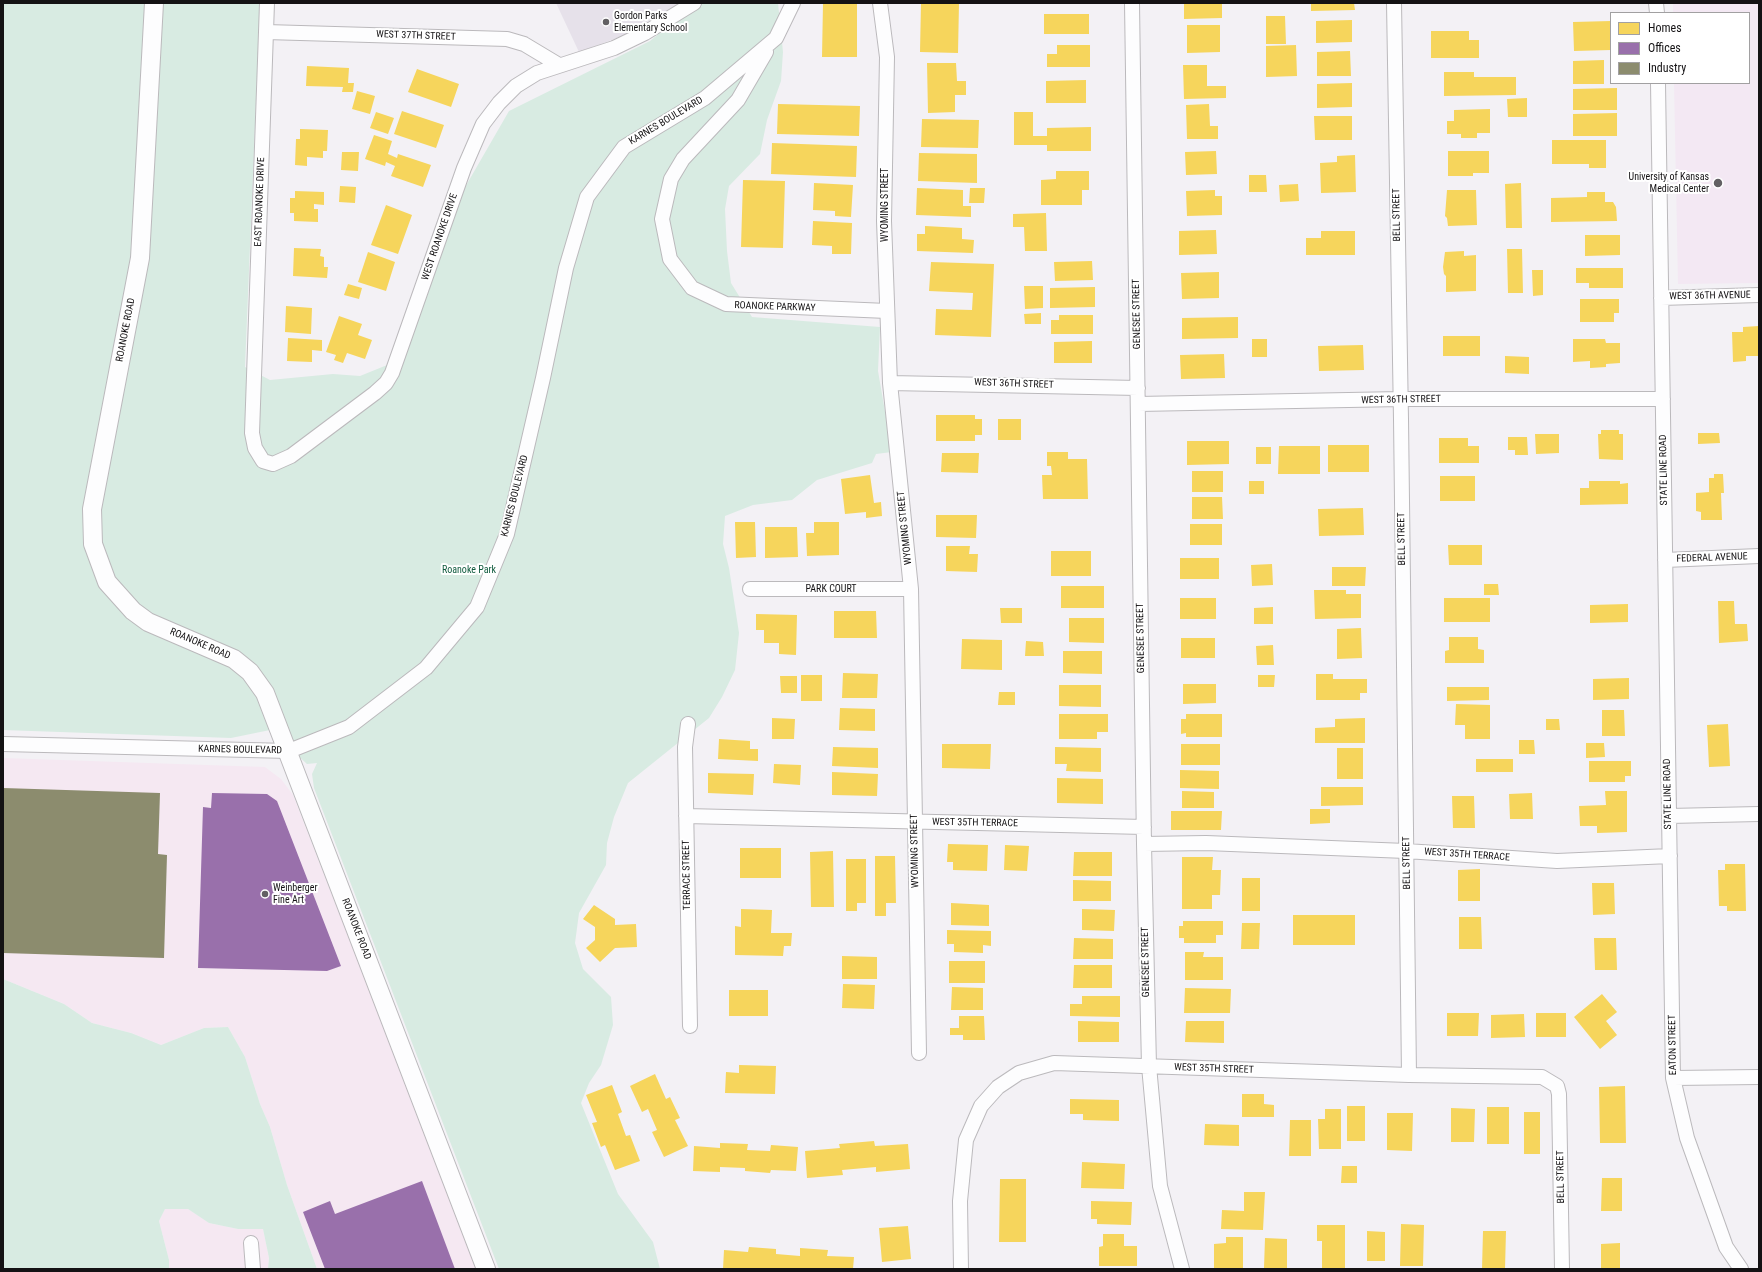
<!DOCTYPE html>
<style>
body{margin:0}
#map{position:relative;width:1762px;height:1272px;overflow:hidden;background:#f3f1f5;font-family:"Roboto Condensed",sans-serif}
canvas{display:block}
.frame{position:absolute;inset:0;border:4px solid #141214;pointer-events:none}
.legend{position:absolute;left:1610px;top:12px;width:140px;height:72px;box-sizing:border-box;background:#fff;border:1px solid #a1a0a1;margin:0;padding:5px 7px;list-style:none;font-size:12px;color:#141214}
.legend li{display:flex;align-items:center;gap:8px;height:20px}
.legend b{width:20px;border:1px solid #a1a0a1}
</style>
<div id="map">
<canvas width="1762" height="1272"></canvas>
<div class="frame"></div>
<ul class="legend">
<li><b style="height:11px;background:#f6d55c"></b>Homes</li>
<li><b style="height:11px;background:#9970ab"></b>Offices</li>
<li><b style="height:11px;background:#8c8c6e"></b>Industry</li>
</ul>
</div>
<script>
const c = document.querySelector('canvas').getContext('2d');
c.lineJoin = 'round';
function fill(path, color) { c.fillStyle = color; c.fill(path, 'evenodd'); }
const toPath = rows => new Path2D(rows.map(r => 'M' + r).join(''));
function trace(path, color, width, dash) { c.strokeStyle = color; c.lineWidth = width; c.lineCap = dash ? 'butt' : 'round'; c.setLineDash(dash || []); c.stroke(path); }
function drawText(font, color, halo, rows, align = 'center') {
  c.font = font + ' "Roboto Condensed",sans-serif'; c.lineWidth = 4; c.setLineDash([]); c.textBaseline = 'middle'; c.strokeStyle = halo; c.fillStyle = color; for (const [text, x, y, turn = 0] of rows) {
    c.save(); c.translate(x, y); c.rotate((+turn || 0) * Math.PI / 180); c.textAlign = isNaN(turn) ? turn : align; if (halo) c.strokeText(text, 0, 0); c.fillText(text, 0, 0); c.restore();
  }
}
const built = toPath([
 [556,3,680,3,625,35,579,52]
]);
const industrial = toPath([
 [3,758,265,767,281,779,293,795,478,1269,317,1269,287,1185,270,1127,260,1104,245,1057,228,1027,204,1028,161,1045,131,1033,92,1023,64,1004,3,979],
 [165,1209,188,1209,209,1223,238,1229,263,1229,269,1258,268,1269,169,1269,169,1260,159,1221]
]);
const medical = toPath([
 [1673,3,1759,3,1759,283,1678,284,1674,83,1749,83,1749,13,1673,13]
]);
const green = toPath([
 [3,3,260,3,245,367,270,380,333,374,360,376,402,359,464,189,509,111,650,41,696,3,778,3,783,52,781,81,767,120,760,154,729,186,725,209,727,251,731,283,752,317,880,327,878,371,892,452,876,454,872,463,817,480,792,500,753,505,725,516,723,544,729,568,739,633,735,670,722,697,709,718,628,783,614,817,607,843,606,865,579,913,575,943,583,969,611,997,613,1025,601,1065,589,1083,581,1103,618,1194,653,1242,660,1269,499,1269,314,788,312,774,317,763,307,764,270,730,231,738,3,730],
 [3,979,64,1004,92,1023,131,1033,161,1045,204,1028,228,1027,245,1057,260,1104,270,1127,287,1185,317,1269,268,1269,269,1258,263,1229,238,1229,209,1223,188,1209,165,1209,159,1221,169,1260,169,1269,3,1269]
]);
const homes = toPath([
 [823,3,857,3,857,57,822,57],
 [921,3,959,3,958,53,920,52],
 [1184,3,1222,3,1222,18,1184,19],
 [1311,3,1354,3,1355,10,1311,11],
 [1044,14,1089,14,1089,34,1044,34],
 [1266,16,1285,16,1286,44,1266,44],
 [1352,20,1352,42,1316,43,1316,21],
 [1611,21,1611,50,1574,51,1573,22],
 [1187,25,1220,25,1220,52,1187,53],
 [1431,31,1469,31,1469,40,1479,40,1479,58,1431,58],
 [1057,45,1090,45,1090,67,1047,67,1047,54,1057,54],
 [1296,45,1297,76,1266,77,1266,46],
 [1350,51,1351,76,1317,76,1317,52],
 [1604,60,1604,84,1573,84,1573,61],
 [927,63,956,63,957,81,966,81,966,95,955,95,955,112,928,113],
 [1183,65,1207,65,1207,86,1226,86,1226,98,1184,99],
 [307,66,349,68,348,83,354,83,353,92,342,92,343,87,306,86],
 [417,69,459,84,451,107,408,92],
 [1444,72,1474,72,1474,77,1516,77,1516,95,1444,96],
 [1086,80,1086,103,1046,103,1046,81],
 [1352,83,1352,107,1317,108,1317,84],
 [1617,88,1617,110,1573,110,1573,89],
 [357,91,375,96,370,114,352,109],
 [1527,98,1527,117,1508,117,1507,99],
 [778,104,860,106,859,136,777,134],
 [1209,104,1210,126,1218,126,1218,139,1187,139,1186,105],
 [1490,109,1490,133,1477,133,1477,138,1461,138,1461,134,1447,134,1447,121,1454,121,1454,110],
 [402,111,444,125,436,148,394,134],
 [376,112,394,118,388,134,370,128],
 [1014,112,1033,112,1033,136,1047,136,1047,128,1091,127,1091,151,1047,151,1047,145,1014,145],
 [1617,113,1617,136,1573,136,1573,114],
 [1314,116,1352,116,1352,140,1315,140],
 [922,119,979,120,978,148,921,147],
 [300,129,328,130,327,151,323,151,323,158,307,157,307,166,295,165,296,139,300,139],
 [374,135,392,141,388,154,397,158,398,154,431,165,423,187,391,176,395,166,386,162,385,166,365,159],
 [1552,140,1606,140,1606,168,1589,168,1589,164,1552,164],
 [772,143,857,146,856,177,771,174],
 [1216,151,1217,174,1186,175,1185,152],
 [1448,151,1489,151,1489,173,1473,173,1473,176,1448,176],
 [342,152,359,152,358,171,341,170],
 [919,153,977,154,977,183,918,181],
 [1355,155,1356,192,1321,193,1320,163,1337,162,1337,156],
 [1056,171,1089,171,1089,190,1082,190,1082,205,1041,205,1041,180,1056,179],
 [1249,175,1266,175,1267,192,1249,192],
 [743,180,785,181,783,248,741,247],
 [814,183,853,185,851,217,835,216,835,211,813,210],
 [1521,183,1522,228,1506,228,1505,184],
 [1298,184,1299,201,1280,202,1279,185],
 [340,186,356,187,355,203,339,202],
 [917,188,963,190,963,206,971,206,971,217,916,215],
 [970,188,985,188,984,203,969,203],
 [1215,190,1215,196,1222,196,1222,215,1187,216,1186,191],
 [1447,190,1476,190,1477,225,1448,226,1447,218,1445,216],
 [295,191,324,192,324,205,314,204,314,209,318,209,318,222,294,221,294,213,290,213,290,198,295,198],
 [1587,192,1605,192,1605,202,1613,202,1616,207,1617,221,1551,222,1551,198,1587,197],
 [386,205,412,215,398,254,371,245],
 [1046,213,1047,251,1025,251,1024,227,1013,227,1013,214],
 [813,221,852,223,851,254,832,254,832,246,812,245],
 [925,226,962,228,962,239,974,240,973,253,917,251,917,234,925,234],
 [1216,230,1217,254,1179,255,1179,231],
 [1321,231,1355,231,1355,255,1306,255,1306,238,1321,238],
 [1585,235,1620,235,1620,255,1585,256],
 [294,248,321,249,320,256,324,257,324,267,328,267,327,278,293,276],
 [1507,249,1522,249,1523,293,1508,293],
 [1464,251,1464,256,1476,255,1476,291,1446,292,1446,276,1444,274,1443,267,1445,252],
 [368,252,395,262,386,291,358,282],
 [1092,261,1093,280,1055,281,1054,262],
 [931,262,994,264,991,337,935,335,936,309,972,310,973,293,929,291],
 [1576,268,1623,268,1623,288,1589,288,1589,283,1576,283],
 [1532,270,1543,270,1543,295,1533,296],
 [1219,272,1219,298,1182,299,1181,273],
 [348,284,362,288,359,299,344,295],
 [1024,286,1043,286,1043,308,1025,309],
 [1095,287,1095,307,1050,308,1050,288],
 [1580,299,1619,299,1619,313,1614,313,1614,322,1580,322],
 [286,306,312,308,311,334,285,332],
 [1041,313,1041,324,1025,324,1024,314],
 [1059,315,1093,315,1093,334,1051,334,1051,320,1059,320],
 [339,316,362,324,358,335,372,340,365,359,347,353,343,363,334,360,336,355,326,352],
 [1238,317,1238,338,1182,339,1182,318],
 [1759,326,1759,356,1746,356,1746,361,1733,362,1732,332,1743,332,1743,327],
 [1443,336,1480,336,1480,356,1443,356],
 [288,338,322,340,322,351,312,350,312,362,287,361],
 [1252,339,1267,339,1267,357,1252,357],
 [1573,339,1605,339,1606,343,1620,343,1620,363,1606,364,1606,367,1590,368,1590,361,1573,362],
 [1092,341,1092,363,1054,363,1054,342],
 [1363,345,1364,370,1319,371,1318,346],
 [1224,354,1225,378,1181,379,1180,355],
 [1505,356,1529,357,1529,374,1505,373],
 [936,415,975,415,975,419,982,419,982,435,975,435,975,441,936,441],
 [998,419,1021,419,1021,440,998,440],
 [1601,430,1619,430,1619,434,1623,434,1623,460,1599,459,1598,434,1601,434],
 [1698,433,1719,433,1720,443,1698,444],
 [1535,434,1559,434,1559,453,1536,454],
 [1508,437,1527,437,1528,455,1515,455,1515,450,1508,450],
 [1439,438,1468,438,1468,446,1479,446,1479,463,1439,463],
 [1187,441,1229,441,1229,464,1187,465],
 [1328,445,1369,445,1369,472,1328,472],
 [1279,446,1320,446,1320,474,1278,474],
 [1256,447,1271,447,1271,464,1256,464],
 [1047,452,1068,452,1068,459,1087,459,1088,499,1043,499,1042,475,1052,475,1051,466,1047,466],
 [942,453,979,453,978,473,941,472],
 [1192,471,1223,471,1223,492,1192,492],
 [1714,474,1723,474,1724,493,1721,493,1722,520,1701,520,1701,512,1696,511,1696,493,1709,492,1709,478,1714,478],
 [870,475,874,503,881,502,882,516,866,518,866,512,845,514,841,479],
 [1440,476,1475,476,1475,501,1440,501],
 [1249,481,1264,481,1264,494,1249,494],
 [1589,481,1620,481,1620,484,1628,483,1628,504,1580,505,1580,488,1589,488],
 [1192,497,1222,497,1223,519,1192,519],
 [1363,508,1364,535,1319,536,1318,509],
 [936,515,977,515,976,538,936,537],
 [735,522,755,522,756,557,736,558],
 [814,522,839,522,839,555,807,556,806,533,814,533],
 [1190,524,1222,524,1222,545,1190,545],
 [765,527,797,527,798,557,765,558],
 [1448,545,1482,545,1482,565,1449,565],
 [946,546,970,546,969,554,978,554,977,572,946,571],
 [1051,551,1091,551,1091,576,1051,576],
 [1180,558,1219,558,1219,579,1180,579],
 [1272,564,1273,585,1252,586,1251,565],
 [1332,567,1366,567,1365,586,1332,586],
 [1484,584,1498,584,1499,595,1484,595],
 [1061,586,1104,586,1104,608,1061,608],
 [1314,590,1346,590,1346,594,1361,594,1361,618,1315,619],
 [1180,598,1216,598,1216,619,1180,619],
 [1444,598,1490,598,1490,622,1444,622],
 [1718,601,1734,601,1735,624,1747,624,1748,641,1719,643],
 [1628,604,1628,622,1590,623,1590,605],
 [1273,607,1273,624,1254,624,1254,608],
 [1000,608,1022,608,1022,623,1001,623],
 [834,611,876,611,877,638,834,638],
 [756,614,797,615,796,655,779,654,779,643,764,643,764,630,756,630],
 [1069,618,1104,618,1104,643,1069,642],
 [1361,628,1362,658,1337,659,1337,629],
 [1449,637,1478,637,1478,649,1484,650,1484,663,1445,663,1445,651,1449,650],
 [1181,638,1215,638,1215,658,1181,658],
 [962,639,1002,640,1002,670,961,669],
 [1026,641,1043,642,1044,656,1025,656],
 [1273,645,1274,665,1257,665,1256,646],
 [1063,651,1102,651,1102,674,1063,673],
 [843,673,878,674,877,698,842,698],
 [1316,674,1333,674,1333,679,1367,679,1367,693,1360,693,1360,700,1316,700],
 [801,675,822,675,822,701,801,701],
 [1258,675,1275,675,1274,687,1258,687],
 [780,676,797,676,797,693,781,693],
 [1629,678,1629,699,1593,700,1593,679],
 [1183,684,1216,684,1216,703,1183,704],
 [1059,685,1101,685,1101,707,1059,706],
 [1447,687,1489,687,1489,700,1447,701],
 [999,692,1015,692,1015,705,998,705],
 [1456,704,1490,705,1490,739,1465,739,1465,725,1455,725],
 [840,708,875,709,875,731,839,730],
 [1602,710,1624,710,1625,736,1602,736],
 [1059,714,1108,714,1108,732,1097,732,1097,739,1059,739],
 [1186,714,1222,714,1222,737,1186,737,1186,733,1181,734,1181,719,1186,719],
 [772,718,795,719,794,739,772,739],
 [1365,718,1365,743,1315,743,1315,728,1335,727,1335,719],
 [1546,719,1559,719,1560,730,1546,730],
 [1728,724,1730,766,1709,767,1707,725],
 [719,739,750,741,750,749,758,749,758,761,718,759],
 [1519,740,1534,740,1535,754,1519,754],
 [1586,743,1604,743,1605,757,1586,758],
 [942,744,991,744,990,769,942,768],
 [1181,744,1220,744,1220,765,1181,765],
 [833,747,878,748,878,768,832,766],
 [1055,747,1101,748,1101,772,1066,771,1067,764,1055,764],
 [1337,748,1363,748,1363,779,1337,779],
 [1476,759,1513,759,1513,772,1476,772],
 [1589,761,1631,761,1631,776,1625,776,1625,782,1589,782],
 [774,764,801,765,800,785,773,783],
 [1180,770,1219,771,1219,789,1180,788],
 [832,772,878,774,877,796,832,795],
 [708,773,754,774,753,795,708,793],
 [1057,778,1103,779,1103,804,1057,803],
 [1321,787,1363,787,1363,805,1321,806],
 [1182,791,1214,792,1214,808,1182,808],
 [1605,791,1627,791,1627,832,1597,833,1597,826,1580,826,1579,806,1606,805],
 [1532,793,1533,819,1510,819,1509,794],
 [1452,796,1474,796,1475,828,1453,828],
 [1310,809,1330,809,1330,823,1310,824],
 [1171,811,1222,811,1221,830,1171,830],
 [948,844,988,845,987,871,953,870,953,862,947,862],
 [1005,845,1029,846,1027,871,1004,870],
 [740,848,781,848,781,878,740,878],
 [833,851,834,907,811,907,810,852],
 [1074,852,1112,852,1112,876,1073,876],
 [875,856,895,856,896,903,886,903,886,916,875,916],
 [1182,857,1213,857,1212,870,1221,870,1220,895,1212,895,1212,909,1182,909],
 [846,859,866,859,866,903,857,903,857,911,846,911],
 [1725,864,1745,864,1746,911,1727,911,1727,906,1719,906,1718,870,1725,870],
 [1480,869,1480,901,1458,901,1458,870],
 [1242,878,1260,878,1260,911,1242,911],
 [1073,880,1111,881,1111,901,1073,901],
 [1592,883,1614,883,1615,914,1593,915],
 [951,903,989,905,989,926,951,925],
 [594,905,615,919,615,925,636,924,637,947,615,948,600,962,586,948,595,940,595,927,583,919],
 [741,909,772,910,771,933,792,933,791,946,784,946,783,956,735,955,735,926,741,927],
 [1082,909,1115,910,1114,931,1082,930],
 [1293,915,1355,915,1355,945,1293,945],
 [1459,917,1481,917,1482,949,1459,949],
 [1183,921,1223,921,1223,935,1216,935,1216,943,1184,943,1184,938,1179,938,1179,926,1183,926],
 [1242,923,1260,923,1259,949,1241,949],
 [947,930,991,931,991,946,983,945,983,953,954,952,954,944,947,944],
 [1074,938,1113,939,1113,959,1073,959],
 [1594,938,1616,938,1617,970,1595,970],
 [1185,952,1204,952,1203,957,1223,957,1223,980,1185,980],
 [842,956,877,957,877,979,842,979],
 [949,961,985,961,985,983,949,983],
 [1074,965,1112,965,1112,988,1073,988],
 [843,984,875,985,874,1009,842,1008],
 [952,987,983,988,983,1010,951,1010],
 [1185,988,1231,989,1230,1013,1184,1013],
 [729,990,768,990,768,1016,729,1016],
 [1602,994,1617,1012,1606,1021,1617,1035,1600,1049,1574,1017],
 [1082,996,1120,996,1120,1017,1070,1016,1070,1004,1082,1004],
 [1447,1013,1479,1013,1478,1036,1447,1036],
 [1536,1013,1566,1013,1566,1037,1536,1037],
 [1524,1014,1525,1037,1491,1038,1491,1015],
 [959,1016,984,1016,985,1040,963,1040,963,1035,950,1035,950,1028,959,1028],
 [1078,1021,1119,1022,1119,1042,1078,1042],
 [1186,1021,1224,1021,1224,1043,1185,1042],
 [739,1065,776,1066,775,1094,725,1093,726,1072,739,1073],
 [655,1074,666,1099,670,1097,680,1118,675,1120,688,1146,664,1157,652,1132,657,1130,648,1109,642,1112,630,1086],
 [612,1085,622,1112,618,1114,626,1136,630,1135,640,1161,615,1170,605,1145,601,1147,592,1123,597,1122,586,1095],
 [1625,1086,1626,1143,1600,1143,1599,1087],
 [1242,1094,1264,1094,1264,1104,1274,1105,1274,1117,1242,1117],
 [1070,1099,1119,1100,1119,1121,1083,1120,1083,1114,1070,1114],
 [1347,1106,1365,1106,1365,1141,1347,1141],
 [1487,1107,1509,1107,1509,1144,1487,1144],
 [1451,1108,1475,1109,1474,1142,1451,1142],
 [1325,1109,1341,1109,1341,1149,1319,1149,1318,1119,1325,1119],
 [1524,1112,1540,1112,1540,1154,1524,1154],
 [1387,1113,1413,1113,1412,1151,1387,1150],
 [1290,1120,1311,1120,1311,1156,1289,1156],
 [1205,1124,1239,1125,1239,1146,1204,1145],
 [874,1141,875,1146,908,1144,910,1169,876,1172,876,1167,842,1170,843,1175,807,1178,805,1151,840,1148,839,1144],
 [720,1143,748,1144,747,1150,770,1151,771,1145,798,1147,796,1171,771,1170,770,1173,745,1171,745,1168,720,1167,720,1172,693,1171,694,1146,720,1148],
 [1082,1162,1125,1164,1124,1189,1081,1188],
 [1342,1166,1357,1166,1357,1183,1341,1183],
 [1602,1178,1622,1178,1622,1211,1601,1211],
 [1000,1179,1026,1179,1026,1242,999,1242],
 [1244,1192,1265,1192,1263,1230,1221,1229,1222,1210,1244,1211],
 [1091,1201,1132,1202,1131,1225,1097,1224,1097,1219,1091,1219],
 [1401,1224,1424,1225,1423,1266,1400,1266],
 [1317,1225,1345,1225,1345,1268,1322,1268,1322,1241,1317,1241],
 [908,1226,911,1259,882,1262,879,1228],
 [1367,1231,1385,1232,1385,1261,1367,1261],
 [1483,1231,1506,1231,1505,1269,1482,1269],
 [1103,1234,1124,1234,1124,1246,1137,1246,1137,1266,1099,1266,1099,1247,1103,1246],
 [1226,1237,1243,1237,1243,1269,1214,1269,1214,1244,1226,1243],
 [1265,1238,1287,1239,1287,1269,1264,1268],
 [1620,1243,1620,1269,1601,1269,1601,1244],
 [749,1247,776,1249,776,1254,800,1256,800,1248,828,1250,827,1256,854,1257,853,1269,723,1269,724,1250,748,1252]
]);
const offices = toPath([
 [212,793,267,794,277,801,341,966,327,971,198,968,203,807,211,808],
 [422,1181,455,1269,325,1269,303,1212,330,1201,335,1214]
]);
const industry = toPath([
 [3,788,160,793,158,854,167,855,164,958,3,953]
]);
const minor = toPath([
 [267,3,252,433,255,448,263,461,273,464,291,456,375,393,386,383,392,373,464,168,483,124,499,103,516,86,537,73,614,48,645,33,694,3],
 [880,3,887,57,884,221,890,383,911,589,919,1053],
 [1132,3,1144,844,1149,1066,1160,1186,1182,1269],
 [1394,3,1401,419,1409,1075],
 [1656,3,1657,13],
 [266,32,507,39,524,44,559,65],
 [766,52,738,100,683,159,671,179,662,219,670,259,692,288,726,304,887,311],
 [1658,83,1673,1078,1687,1138,1726,1247,1741,1269],
 [1661,298,1759,295],
 [890,383,1138,388],
 [1138,404,1401,399,1663,399],
 [1665,560,1759,556],
 [750,589,911,589],
 [688,724,685,747,690,1026],
 [3,744,289,751,349,727,426,668,477,607,507,534,543,378,566,268,587,197,624,147,705,98,776,38,793,3],
 [686,816,1144,827],
 [1669,816,1759,814],
 [1144,844,1206,843,1406,851,1557,861,1670,856],
 [1673,1078,1759,1077],
 [251,1243,253,1269],
 [961,1269,960,1201,966,1140,981,1106,998,1087,1019,1073,1054,1063,1409,1075,1542,1077,1557,1086,1559,1094,1562,1269]
]);
const tertiary = toPath([
 [154,3,140,258,92,509,93,544,107,582,133,611,148,622,234,659,250,672,265,693,486,1269]
]);
const markers = [
 [606,22,4,"#626063"],
 [1718,183,5,"#626063"],
 [265,894,4,"#626063"]
];
const poiNames = [
 ["Gordon Parks",614,16],
 ["Elementary School",614,28],
 ["University of Kansas",1709,177,"right"],
 ["Medical Center",1709,189,"right"],
 ["Weinberger",273,888],
 ["Fine Art",273,900]
];
const streetNames = [
 ["WEST 37TH STREET",416,36,2],
 ["KARNES BOULEVARD",666,121,-31],
 ["EAST ROANOKE DRIVE",260,202,-88],
 ["WYOMING STREET",885,205,-90],
 ["BELL STREET",1397,215,-91],
 ["WEST ROANOKE DRIVE",440,237,-71],
 ["WEST 36TH AVENUE",1710,296,-1],
 ["ROANOKE PARKWAY",775,307,2],
 ["GENESEE STREET",1137,314,-91],
 ["ROANOKE ROAD",126,330,-79],
 ["WEST 36TH STREET",1014,384,2],
 ["WEST 36TH STREET",1401,400,-1],
 ["STATE LINE ROAD",1664,470,-91],
 ["KARNES BOULEVARD",515,496,-76],
 ["WYOMING STREET",905,528,-96],
 ["BELL STREET",1402,539,-91],
 ["FEDERAL AVENUE",1712,558,-2],
 ["PARK COURT",831,589],
 ["GENESEE STREET",1141,638,-91],
 ["ROANOKE ROAD",200,644,23],
 ["KARNES BOULEVARD",240,750,1],
 ["STATE LINE ROAD",1668,794,-91],
 ["WEST 35TH TERRACE",975,823,1],
 ["WYOMING STREET",915,851,-91],
 ["WEST 35TH TERRACE",1467,855,4],
 ["BELL STREET",1407,863,-91],
 ["TERRACE STREET",687,875,-91],
 ["ROANOKE ROAD",356,929,69],
 ["GENESEE STREET",1146,962,-91],
 ["EATON STREET",1673,1045,-91],
 ["WEST 35TH STREET",1214,1069,2],
 ["BELL STREET",1561,1177,-91]
];
const parkNames = [
 ["Roanoke Park",469,570]
];
fill(built, '#e6e1ea');
fill(industrial, '#f5e8f2');
fill(medical, '#f3e8f3');
fill(green, '#d8ebe2');
fill(homes, '#f6d55c');
fill(offices, '#9970ab');
fill(industry, '#8c8c6e');
trace(minor, '#bbb9bc', 16);
trace(tertiary, '#bbb9bc', 20);
trace(minor, '#fdfdfe', 14);
trace(tertiary, '#fdfdfe', 18);
for (const [x, y, r, color] of markers) { const dot = new Path2D(); dot.arc(x, y, r, 0, 2 * Math.PI); c.fillStyle = color; c.fill(dot); trace(dot, '#fff', 1.5); }
drawText('10px', '#141214', '#fff', poiNames, 'left');
drawText('10px', '#141214', '#fff', streetNames);
drawText('10px', '#105b3e', '#fff', parkNames);
</script>
